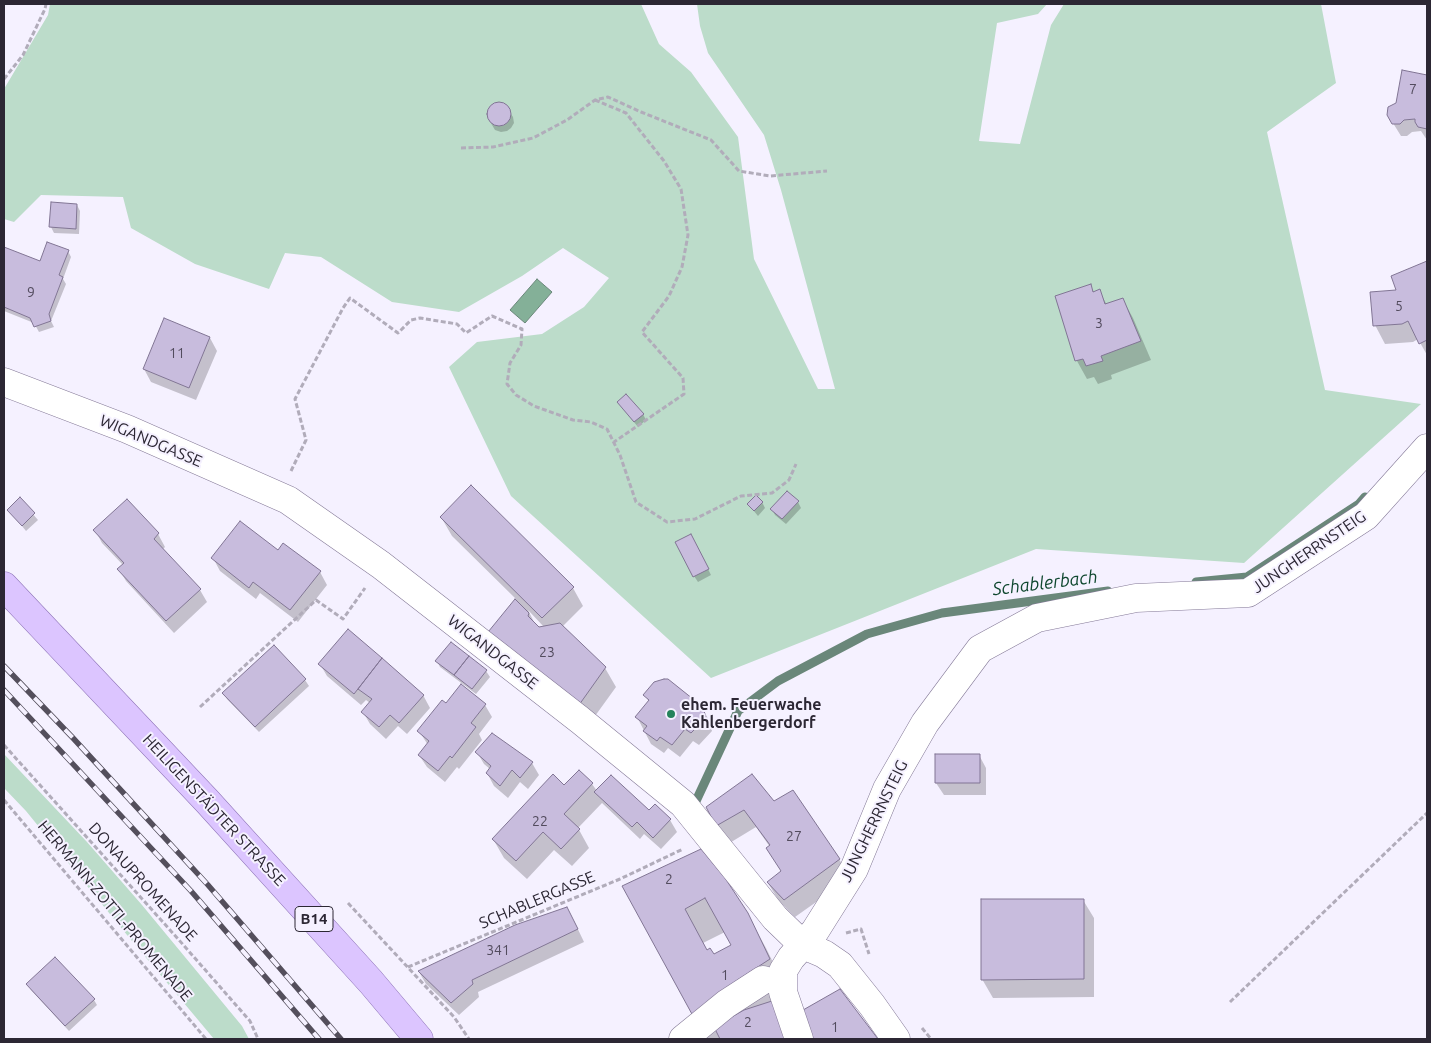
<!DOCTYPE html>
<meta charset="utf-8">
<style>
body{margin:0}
#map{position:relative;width:1431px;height:1043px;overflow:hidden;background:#f5f1ff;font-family:Ubuntu,sans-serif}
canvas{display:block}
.frame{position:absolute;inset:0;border:5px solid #2c2734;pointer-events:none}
</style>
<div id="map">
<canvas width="1431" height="1043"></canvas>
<div class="frame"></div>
</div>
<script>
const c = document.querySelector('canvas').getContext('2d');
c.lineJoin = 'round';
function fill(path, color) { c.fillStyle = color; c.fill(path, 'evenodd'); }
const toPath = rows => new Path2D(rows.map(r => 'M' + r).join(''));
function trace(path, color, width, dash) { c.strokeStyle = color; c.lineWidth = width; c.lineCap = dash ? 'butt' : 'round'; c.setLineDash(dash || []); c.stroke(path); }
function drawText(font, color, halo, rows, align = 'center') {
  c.font = font + ' Ubuntu,sans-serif'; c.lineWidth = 4; c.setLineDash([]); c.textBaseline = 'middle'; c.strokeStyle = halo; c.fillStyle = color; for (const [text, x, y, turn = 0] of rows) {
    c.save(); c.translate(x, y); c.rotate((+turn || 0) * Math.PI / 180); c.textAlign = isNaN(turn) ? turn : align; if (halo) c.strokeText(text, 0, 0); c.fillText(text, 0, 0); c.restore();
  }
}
const green = toPath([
 [50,4,641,4,659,44,691,72,738,137,754,259,818,389,835,389,781,190,764,135,708,53,700,26,697,4,1047,4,1038,14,997,23,979,141,1020,144,1051,25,1064,4,1321,4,1336,83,1267,132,1325,390,1421,404,1244,563,1036,549,711,678,511,496,449,367,477,342,542,334,584,307,609,278,563,248,522,276,459,312,392,302,321,257,285,253,269,289,195,264,131,228,123,197,41,195,14,222,4,219,4,89,48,15],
 [4,754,87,842,142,905,242,1026,249,1039,214,1039,127,935,26,811,4,788]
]);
const water = toPath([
 [537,279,552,292,525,323,510,310,537,279]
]);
const shadow = toPath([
 [1403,72,1427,76,1427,140,1421,131,1412,132,1407,136,1401,136,1388,115,1397,104],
 [500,103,506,106,509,111,513,117,514,123,511,128,507,131,501,132,495,130,488,118,487,113,490,107,495,104],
 [77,205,80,211,79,234,54,233,51,227],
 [4,249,41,263,68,251,71,257,63,279,66,284,51,321,54,327,39,332,34,323,4,311],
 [1426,262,1427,264,1427,355,1418,339,1413,342,1385,344,1375,325,1398,291],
 [1090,286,1094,292,1099,291,1107,305,1123,300,1133,318,1151,360,1111,375,1112,379,1098,384,1094,377,1087,379,1077,361,1056,297],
 [165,320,210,338,217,351,196,400,151,382,144,369],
 [618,402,643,414,646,420,638,427],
 [20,499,38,520,26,531,9,510],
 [127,501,158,534,165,547,162,550,200,590,207,602,174,633,126,581,119,569,123,565,102,543,95,530],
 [762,502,765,508,758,516,749,505],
 [798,502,801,508,786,524,775,515,772,509],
 [441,517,573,588,583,606,562,627,605,668,616,687,590,723,485,638,516,599,452,536],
 [528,610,544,627,539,628,535,624],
 [694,541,711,575,698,582,694,576],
 [278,551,320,572,327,585,298,622,260,593,256,599,220,571,213,558],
 [348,631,423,695,430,708,407,734,398,726,386,739,370,724,363,712,370,703,366,700,361,705,327,676,320,664],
 [274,647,305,680,309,686,259,732,227,699,224,693],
 [437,661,486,671,490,677,476,694,440,667],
 [645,695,702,708,709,720,712,731,699,745,693,741,680,757,668,748,664,753,651,744,637,717,649,702],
 [446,705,485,705,492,717,479,734,482,740,459,769,457,767,445,782,427,767,419,755,428,745,419,731],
 [477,752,532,763,539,775,528,789,520,782,508,798,494,786,487,773,490,769,484,764],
 [979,755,986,768,986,795,944,795,936,783],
 [592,784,597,791,670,820,677,832,661,849,644,834,640,839,602,803,578,828,589,848,572,866,554,850,527,879,504,858,493,839,564,786],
 [774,803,839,859,850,878,795,917,779,901,768,883,782,872,770,847,756,827,728,844,707,807],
 [701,850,747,914,766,948,788,993,789,1039,708,1039,624,887],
 [725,932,733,946,714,956,707,951,703,943],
 [1083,900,1094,918,1094,997,993,998,982,979],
 [574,921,584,942,478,992,479,997,459,1015,426,984,419,972],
 [28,984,94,1000,97,1005,69,1031,31,990],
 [840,990,877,1039,809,1039]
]);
const stream = toPath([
 [1196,582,1247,577,1359,504,1365,497],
 [696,801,738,711,778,681,867,634,942,613,1108,591]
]);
const building = toPath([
 [1402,70,1427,75,1427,129,1418,127,1415,122,1415,119,1404,120,1400,124,1392,124,1387,115,1388,107,1396,103,1402,70],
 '487 114a12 12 0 1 1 24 0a12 12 0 1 1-24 0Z',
 [51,202,77,204,76,229,49,227,51,202],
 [47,242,69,250,59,275,63,277,49,314,51,321,34,327,30,318,4,307,4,247,40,261,47,242],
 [1427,261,1427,340,1419,344,1408,321,1402,324,1373,326,1370,292,1396,290,1391,276,1427,261],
 [1091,284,1093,292,1100,289,1105,304,1123,298,1141,341,1101,356,1103,361,1086,366,1083,359,1075,361,1055,296,1091,284],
 [164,318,210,337,189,388,143,369,164,318],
 [626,394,644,414,634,422,617,402,626,394],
 [471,485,574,587,542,618,440,517,471,485],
 [787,491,799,501,782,519,770,509,787,491],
 [756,495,763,502,754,511,747,504,756,495],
 [20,497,35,513,22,526,7,510,20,497],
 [127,499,159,533,154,539,201,589,166,621,117,569,124,563,93,530,127,499],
 [240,521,278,550,283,543,321,571,290,610,253,582,249,588,211,558,240,521],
 [691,534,709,569,693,577,675,542,691,534],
 [515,599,529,613,528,616,539,627,560,623,606,667,579,705,484,637,515,599],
 [348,629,382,658,354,694,318,664,348,629],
 [451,642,469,656,454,675,435,661,451,642],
 [274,645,306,679,255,727,222,693,274,645],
 [469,656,487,670,472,689,454,675,469,656],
 [382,658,424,695,399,723,390,715,379,727,361,712,372,699,358,689,382,658],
 [664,679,668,679,703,707,706,718,691,733,685,729,672,745,660,737,657,741,643,731,647,726,635,717,649,700,643,695,654,682,664,679],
 [461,684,486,704,471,723,476,727,452,758,450,756,438,771,418,755,429,741,417,731,442,700,446,703,461,684],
 [492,733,533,762,520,778,512,770,500,786,486,773,491,766,475,752,492,733],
 [935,754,980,754,980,783,935,783,935,754],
 [579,770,593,783,564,814,580,829,561,849,543,832,516,861,492,839,553,774,564,785,579,770],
 [752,774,774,801,793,790,840,859,784,900,767,882,781,871,766,848,770,845,744,810,716,826,706,807,752,774],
 [611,775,649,810,655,804,671,819,653,838,637,822,632,827,594,792,611,775],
 [701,849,725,878,748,913,770,959,736,981,693,1016,622,886,701,849],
 [705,898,731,945,714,954,710,948,707,950,685,909,705,898],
 [981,899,1084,899,1084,979,981,980,981,899],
 [567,907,578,929,472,980,473,984,451,1003,418,971,515,925,567,907],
 [55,957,95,999,65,1026,26,984,55,957],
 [840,989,878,1039,808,1039,796,1014,840,989],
 [775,1000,789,1039,720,1039,714,1027,744,1010,775,1000]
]);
const path = toPath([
 [4,79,23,55,45,9,46,4],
 [595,100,626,113,664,161,681,189,688,235,682,267,669,296,642,332,683,378,684,394,614,442],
 [461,148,493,147,533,138,567,120,595,100,608,97,641,112,711,140,739,171,770,176,827,171],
 [291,471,306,440,295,399,343,308,350,298,398,333,411,320,420,318,457,324,466,333,492,316,522,329,521,345,510,363,507,384,516,395,534,406,573,420,591,422,607,429,620,455,636,502,667,522,695,519,741,496,772,493,789,480,796,464],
 [200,707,316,600,343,619,365,588],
 [4,745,179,940,250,1021,258,1039],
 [4,800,206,1039],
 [348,903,454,1017,469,1039],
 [846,933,861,929,869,954],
 [408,967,620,879,683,849],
 [1230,1002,1427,813],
 [922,1028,931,1039]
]);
const minor = toPath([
 [4,382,127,429,288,500,381,565,580,720,683,804,775,918,803,945,824,954,840,965,872,1005,896,1039],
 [683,1039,726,1004,763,980],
 [799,1039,783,992,783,971,791,958,815,931,854,869,887,789,925,723,980,649,1037,618,1136,598,1248,593,1366,516,1427,448]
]);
const major = toPath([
 [4,586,207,801,371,982,419,1039]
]);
const rail = toPath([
 [4,666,73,738,208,885,341,1039],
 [4,690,191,891,319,1039]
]);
const markers = [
 [671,714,5,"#24835b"]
];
const numberNames = [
 ["7",1413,89],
 ["9",31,292],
 ["5",1399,306],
 ["3",1099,323],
 ["11",177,353],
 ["23",547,652],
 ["22",540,821],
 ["27",794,836],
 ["2",669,879],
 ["341",498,950],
 ["1",725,975],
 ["2",748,1022],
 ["1",835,1027]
];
const shields = [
 [314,919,38]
];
const shieldNames = [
 ["B14",314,919]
];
const streetNames = [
 ["WIGANDGASSE",151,441,23],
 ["JUNGHERRNSTEIG",1309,552,-34],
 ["WIGANDGASSE",493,652,38],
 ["HEILIGENSTÄDTER STRASSE",214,810,47],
 ["JUNGHERRNSTEIG",874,821,-64],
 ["DONAUPROMENADE",143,882,48],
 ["SCHABLERGASSE",537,900,-23],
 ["HERMANN-ZOTTL-PROMENADE",115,911,50]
];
const poiNames = [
 ["ehem. Feuerwache",681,705],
 ["Kahlenbergerdorf",681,723]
];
const waterNames = [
 ["Schablerbach",1045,583,-7]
];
fill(green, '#bcdcca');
fill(water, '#84b098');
trace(water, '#6a877a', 1);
fill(shadow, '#0003');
trace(stream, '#6a877a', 9);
fill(building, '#c8bcdd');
trace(building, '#817594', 1);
trace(minor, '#847997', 29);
trace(major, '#8f75b8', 29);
trace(path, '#b1acba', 3, [5, 2.5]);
trace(minor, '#fff', 28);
trace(major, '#dcc5ff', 28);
trace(rail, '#544f5c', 5.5);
trace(rail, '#f5f1ff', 4, [11]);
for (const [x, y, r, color] of markers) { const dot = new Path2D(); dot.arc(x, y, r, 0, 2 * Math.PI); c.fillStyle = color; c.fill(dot); trace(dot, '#f5f1ff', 2); }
drawText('14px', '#534c5e', null, numberNames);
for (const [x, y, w] of shields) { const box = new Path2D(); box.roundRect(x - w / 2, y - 12.5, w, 25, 4); c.fillStyle = '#f5f1ff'; c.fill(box); trace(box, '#2c2734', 1); }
drawText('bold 15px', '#2c2734', null, shieldNames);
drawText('16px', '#2c2734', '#f5f1ff', streetNames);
drawText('bold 16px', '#2c2734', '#f5f1ff', poiNames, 'left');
drawText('italic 18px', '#0f472f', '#f5f1ff', waterNames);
</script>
